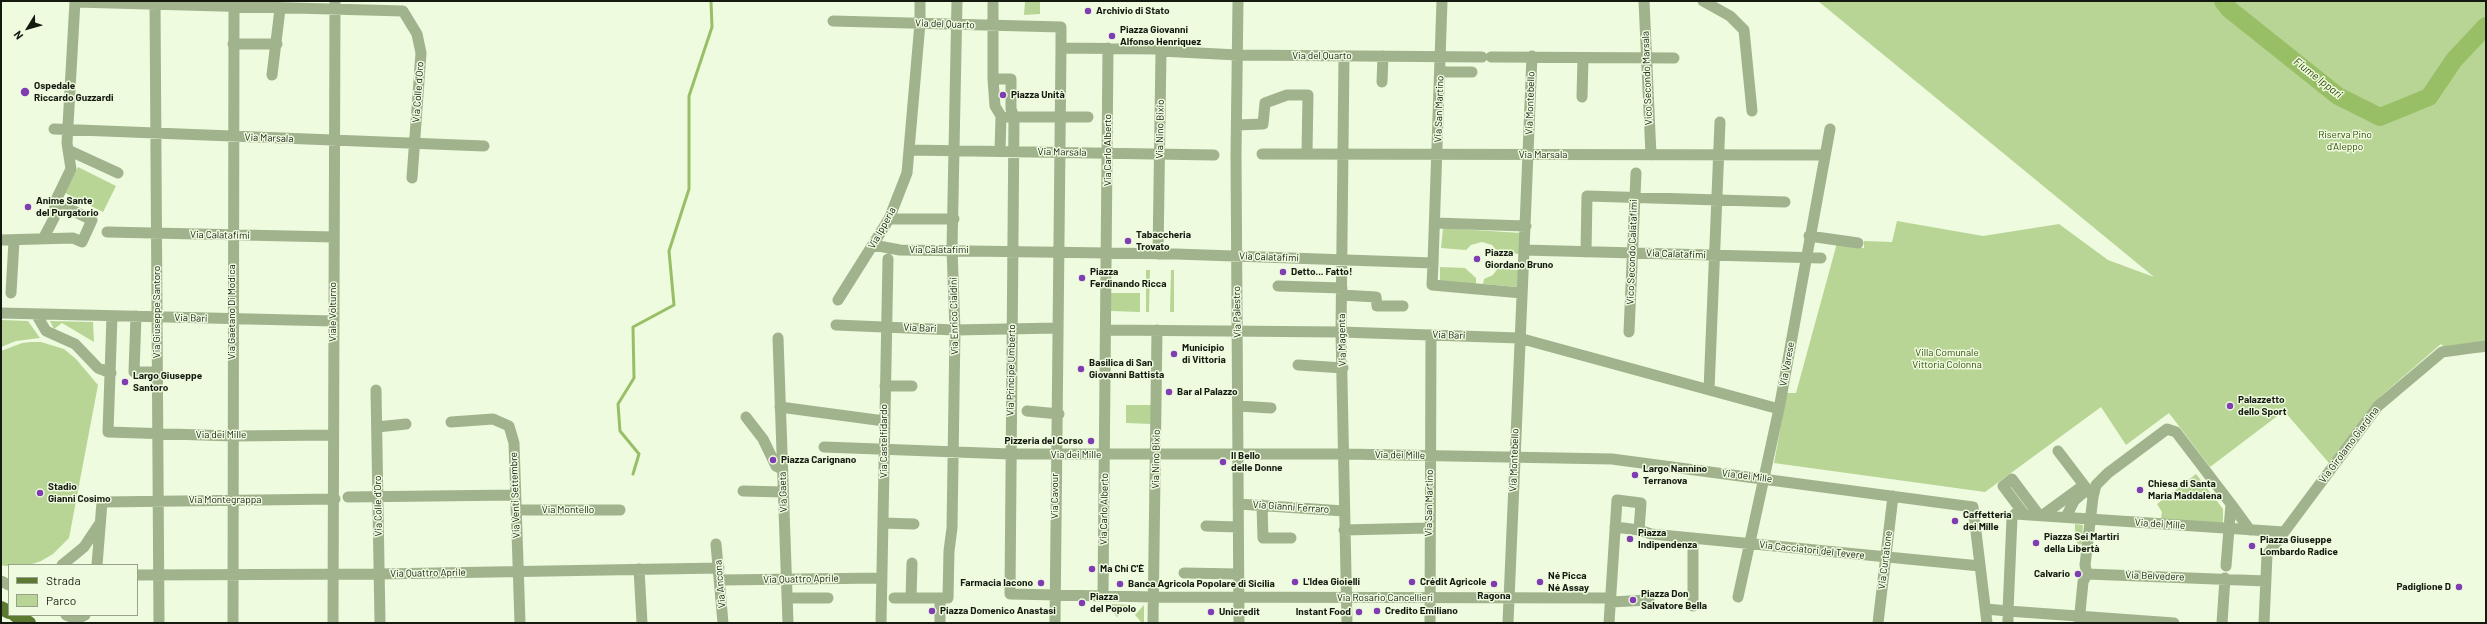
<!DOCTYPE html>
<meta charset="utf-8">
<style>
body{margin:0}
#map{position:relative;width:2487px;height:624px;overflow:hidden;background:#eefbdf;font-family:Barlow,sans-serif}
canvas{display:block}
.frame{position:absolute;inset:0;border:2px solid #151a10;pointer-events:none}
.legend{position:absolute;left:8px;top:564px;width:130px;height:52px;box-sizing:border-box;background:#eefbdf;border:1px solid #97a18c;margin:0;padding:5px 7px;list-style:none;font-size:12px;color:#151a10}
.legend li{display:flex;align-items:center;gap:8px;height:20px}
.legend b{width:20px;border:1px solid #97a18c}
.north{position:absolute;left:8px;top:8px;width:40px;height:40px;-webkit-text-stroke:3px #eefbdf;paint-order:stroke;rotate:233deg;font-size:11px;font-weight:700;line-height:16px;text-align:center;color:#151a10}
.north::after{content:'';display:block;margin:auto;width:14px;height:18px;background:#151a10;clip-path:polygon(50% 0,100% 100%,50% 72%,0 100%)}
</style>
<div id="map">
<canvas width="2487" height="624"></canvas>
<div class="frame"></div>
<ul class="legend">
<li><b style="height:5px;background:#5c7931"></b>Strada</li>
<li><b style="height:11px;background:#b8d596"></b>Parco</li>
</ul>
<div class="north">N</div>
</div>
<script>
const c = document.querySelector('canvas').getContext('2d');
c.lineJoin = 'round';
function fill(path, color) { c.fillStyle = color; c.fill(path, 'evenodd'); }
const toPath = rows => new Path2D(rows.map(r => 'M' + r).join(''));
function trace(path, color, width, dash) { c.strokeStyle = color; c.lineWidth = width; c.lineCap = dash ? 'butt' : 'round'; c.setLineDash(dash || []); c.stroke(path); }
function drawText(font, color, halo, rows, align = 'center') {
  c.font = font + ' Barlow,sans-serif'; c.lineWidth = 3; c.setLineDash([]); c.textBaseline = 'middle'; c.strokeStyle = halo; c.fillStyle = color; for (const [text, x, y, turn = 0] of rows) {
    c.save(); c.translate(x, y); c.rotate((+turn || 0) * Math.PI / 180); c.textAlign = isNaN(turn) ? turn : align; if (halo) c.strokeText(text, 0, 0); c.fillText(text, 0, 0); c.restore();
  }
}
const green = toPath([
 [1025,1,1040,1,1040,14,1024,15],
 [1818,1,2486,1,2486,352,2451,354,2441,344,2381,396,2329,463,2284,411,2210,467,2169,413,2126,445,2101,407,1985,492,1774,463,1787,393,1796,393,1837,243,1864,248,1864,241,1892,242,1897,221,1983,236,2059,224,2108,260,2154,277],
 [78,167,116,186,103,212,65,193],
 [1443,228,1521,233,1520,254,1498,252,1492,245,1482,242,1471,245,1466,250,1441,248],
 [1440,267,1465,268,1476,278,1476,284,1440,282],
 [1498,268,1519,270,1518,287,1483,284,1484,279,1493,275],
 [1146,270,1150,270,1149,312,1146,312],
 [1171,270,1174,270,1174,312,1170,312],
 [1111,293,1140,293,1140,312,1111,311],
 [1,320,28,321,40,338,16,341,1,347],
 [50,321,93,322,94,342,62,323,54,329],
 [31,342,41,342,64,349,76,359,98,385,69,538,53,554,41,561,29,565,5,566,1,565,1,351,22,343],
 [1126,405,1152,405,1152,424,1126,423],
 [2196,474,2223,509,2223,523,2161,519,2162,512,2157,504],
 [2075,524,2083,525,2082,544,2078,545,2075,537],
 [1112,604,1130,605,1117,617,1111,610],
 [1144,605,1144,623,1142,623,1135,615]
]);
const stream = toPath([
 [633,474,639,454,620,431,618,404,634,378,633,327,674,305,669,251,689,189,689,96,712,27,711,1]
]);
const river = toPath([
 [2223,1,2229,9,2338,96,2380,117,2429,97,2454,60,2486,26]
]);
const minor = toPath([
 [155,1,159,623],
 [993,1,993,79,995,106,1001,116,1000,151],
 [1238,1,1236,154,1239,623],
 [1644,1,1651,155],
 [1703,1,1730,16,1744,30,1752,111],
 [75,2,403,11,417,34,421,53,412,178],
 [833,21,1061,27,1061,48,1157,49,1161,51,1237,55,1482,57],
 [233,44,277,44],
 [1344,56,1341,332,1347,623],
 [1532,56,1524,250,1821,258],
 [1491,57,1674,58],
 [1440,72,1472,72],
 [272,75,280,9],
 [993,79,1011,79,1011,109,1014,117,1010,594,1154,597,1611,598],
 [1382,82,1383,56],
 [1582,97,1583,58],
 [1008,117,1088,117],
 [1237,125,1263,124,1265,103,1287,95,1308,95,1307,153],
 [54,129,484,146],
 [68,150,118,173],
 [910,150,1214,155],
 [1262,154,1825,155],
 [889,219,954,219],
 [1435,223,1526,226],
 [107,232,334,237],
 [1809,236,1858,243],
 [43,239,54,218,55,202,71,169,67,143,75,1],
 [1,240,73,238,82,242,92,220,55,202],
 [873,245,900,250,1176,254,1433,263,1442,1],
 [1586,252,1587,196,1785,202],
 [1158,254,1161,51],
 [1433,263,1432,285,1522,293],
 [1278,286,1342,288],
 [11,293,14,241],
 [1342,295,1376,297,1377,306,1403,306],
 [838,300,889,219,907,173,920,23,920,1],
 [1,313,333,321],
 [36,314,46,331,75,344,98,368,111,373],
 [112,316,108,432,233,436,333,435],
 [136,316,134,372,156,372],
 [836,325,955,330,1058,328],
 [1106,330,1341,332,1519,338,1779,409],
 [1629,332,1636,173],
 [778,338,788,623],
 [1298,365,1343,368],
 [885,386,912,386],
 [376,390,380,623],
 [1709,390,1720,122],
 [1238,406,1271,408],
 [780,407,884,421],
 [1027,411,1059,414],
 [746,417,763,439,776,466,782,469],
 [451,422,493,419,509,426,514,443,520,623],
 [377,427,406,424],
 [824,447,1010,454,1344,454,1612,459,1973,507,1987,623],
 [2058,451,2093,497],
 [743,491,783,492],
 [348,497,515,495],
 [1238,504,1344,511],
 [2231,504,2250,530],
 [1262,505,1263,538,1291,538],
 [516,510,620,510],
 [2024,514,2003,486,2012,479,2039,515],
 [2043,515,2084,485],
 [2066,517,2074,501,2083,493],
 [883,523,914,524],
 [1206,526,1238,527],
 [1615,527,1639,530,1651,534,1980,566],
 [1344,530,1429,528],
 [1693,538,1693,606],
 [716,544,723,623],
 [62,565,84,547,98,526],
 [97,565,102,502,335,499],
 [639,569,642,623],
 [1184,573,1238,574],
 [2087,574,2266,581],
 [137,575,379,574,719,568],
 [720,580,882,578],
 [1,581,9,585],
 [1103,596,1108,48],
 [1738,597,1779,409,1830,129],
 [787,598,828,598],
 [894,598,940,598],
 [911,598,912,563],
 [1611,602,1649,600],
 [1986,609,2008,611,2012,518,2015,514,2284,532],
 [66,615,77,619,85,615],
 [233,623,234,1],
 [333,623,335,1],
 [881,623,888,259],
 [940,623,940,598,948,598,949,551,952,528,955,330,952,249,957,1],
 [1055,623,1061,48],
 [1153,623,1157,330],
 [1430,623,1431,335],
 [1508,623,1524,250],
 [1609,623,1617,500,1641,503,1639,530],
 [1878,623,1893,496],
 [2008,623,2008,611,2174,623],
 [2079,623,2083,582,2087,574,2085,565,2093,497,2096,485,2108,473,2167,429,2176,432,2231,504,2226,566],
 [2222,623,2225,578],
 [2264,623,2267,555,2378,406,2442,352,2486,346]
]);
const major = toPath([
 [1,608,9,612],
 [15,615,29,623]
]);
const markers = [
 [1088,11,4,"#803db1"],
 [1112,36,4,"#803db1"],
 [25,92,5,"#803db1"],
 [1003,95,4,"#803db1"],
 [28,207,4,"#803db1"],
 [1128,241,4,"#803db1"],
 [1477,259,4,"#803db1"],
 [1283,272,4,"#803db1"],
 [1082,278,4,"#803db1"],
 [1174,354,4,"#803db1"],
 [1081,369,4,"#803db1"],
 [125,382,4,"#803db1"],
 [1169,392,4,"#803db1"],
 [2230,406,4,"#803db1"],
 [1091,441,4,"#803db1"],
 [773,460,4,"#803db1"],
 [1223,462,4,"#803db1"],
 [1635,475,4,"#803db1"],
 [2140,490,4,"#803db1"],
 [40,493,4,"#803db1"],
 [1955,521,4,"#803db1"],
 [1630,539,4,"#803db1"],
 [2036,543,4,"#803db1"],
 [2252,546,4,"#803db1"],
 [1092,569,4,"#803db1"],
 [2078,574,4,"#803db1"],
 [1295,582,4,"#803db1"],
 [1412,582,4,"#803db1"],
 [1540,582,4,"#803db1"],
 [1041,583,4,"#803db1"],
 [1120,584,4,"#803db1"],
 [1494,584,4,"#803db1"],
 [2459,587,4,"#803db1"],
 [1633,600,4,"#803db1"],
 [1082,603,4,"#803db1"],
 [932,611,4,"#803db1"],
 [1377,611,4,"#803db1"],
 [1211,612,4,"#803db1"],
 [1359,612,4,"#803db1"]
];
const poiNames = [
 ["Archivio di Stato",1096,11],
 ["Piazza Giovanni",1120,30],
 ["Alfonso Henriquez",1120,42],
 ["Ospedale",34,86],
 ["Riccardo Guzzardi",34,98],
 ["Piazza Unità",1011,95],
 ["Anime Sante",36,201],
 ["del Purgatorio",36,213],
 ["Tabaccheria",1136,235],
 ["Trovato",1136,247],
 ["Piazza",1485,253],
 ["Giordano Bruno",1485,265],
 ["Piazza",1090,272],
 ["Ferdinando Ricca",1090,284],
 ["Detto... Fatto!",1291,272],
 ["Municipio",1182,348],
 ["di Vittoria",1182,360],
 ["Basilica di San",1089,363],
 ["Giovanni Battista",1089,375],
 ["Largo Giuseppe",133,376],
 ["Santoro",133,388],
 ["Bar al Palazzo",1177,392],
 ["Palazzetto",2238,400],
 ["dello Sport",2238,412],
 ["Pizzeria del Corso",1083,441,"right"],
 ["Il Bello",1231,456],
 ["delle Donne",1231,468],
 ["Piazza Carignano",781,460],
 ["Largo Nannino",1643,469],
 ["Terranova",1643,481],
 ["Chiesa di Santa",2148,484],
 ["Maria Maddalena",2148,496],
 ["Stadio",48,487],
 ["Gianni Cosimo",48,499],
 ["Caffetteria",1963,515],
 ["dei Mille",1963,527],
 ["Piazza",1638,533],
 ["Indipendenza",1638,545],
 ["Piazza Sei Martiri",2044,537],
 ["della Libertà",2044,549],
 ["Piazza Giuseppe",2260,540],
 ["Lombardo Radice",2260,552],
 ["Ma Chi C'È",1100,569],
 ["Calvario",2070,574,"right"],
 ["Né Picca",1548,576],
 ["Né Assay",1548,588],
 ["L'Idea Gioielli",1303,582],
 ["Crédit Agricole",1420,582],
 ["Farmacia Iacono",1033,583,"right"],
 ["Banca Agricola Popolare di Sicilia",1128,584],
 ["Padiglione D",2451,587,"right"],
 ["Piazza Don",1641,594],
 ["Salvatore Bella",1641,606],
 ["Ragona",1494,596,"center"],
 ["Piazza",1090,597],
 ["del Popolo",1090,609],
 ["Piazza Domenico Anastasi",940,611],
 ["Credito Emiliano",1385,611],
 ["Unicredit",1219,612],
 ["Instant Food",1351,612,"right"]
];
const streetNames = [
 ["Via del Quarto",945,24,2],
 ["Via del Quarto",1322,56],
 ["Vico Secondo Marsala",1647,78,-92],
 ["Via Colle d'Oro",418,92,-86],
 ["Via Montebello",1530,103,-88],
 ["Via San Martino",1439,109,-88],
 ["Via Nino Bixio",1160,129,-89],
 ["Via Marsala",269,138,2],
 ["Via Carlo Alberto",1108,150,-90],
 ["Via Marsala",1062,152,1],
 ["Via Marsala",1543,155],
 ["Via Ipperia",882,228,-61],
 ["Via Calatafimi",220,235,1],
 ["Via Calatafimi",939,250],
 ["Vico Secondo Calatafimi",1632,252,-88],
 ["Via Calatafimi",1676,254,2],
 ["Via Calatafimi",1269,257,2],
 ["Via Giuseppe Santoro",157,312,-90],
 ["Via Gaetano Di Modica",232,312,-90],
 ["Viale Volturno",333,312,-90],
 ["Via Palestro",1237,312,-91],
 ["Via Enrico Cialdini",954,316,-91],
 ["Via Bari",191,318,2],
 ["Via Bari",920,328,3],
 ["Via Bari",1449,335,2],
 ["Via Magenta",1342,340,-91],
 ["Via Varese",1787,364,-80],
 ["Via Principe Umberto",1011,370,-89],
 ["Via dei Mille",221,435],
 ["Via Castelfidardo",884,441,-90],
 ["Via Girolamo Giardina",2349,445,-53],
 ["Via dei Mille",1076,455],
 ["Via dei Mille",1400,455,1],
 ["Via Nino Bixio",1156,459,-89],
 ["Via Montebello",1514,460,-88],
 ["Via dei Mille",1747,476,7],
 ["Via Gaeta",783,492,-92],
 ["Via Venti Settembre",515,495,-92],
 ["Via Cavour",1055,496,-90],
 ["Via Montegrappa",225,500],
 ["Via San Martino",1429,503,-89],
 ["Via Colle d'Oro",378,506,-91],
 ["Via Gianni Ferraro",1291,507,4],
 ["Via Carlo Alberto",1104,509,-89],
 ["Via Montello",568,510],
 ["Via dei Mille",2160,524,4],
 ["Via Cacciatori del Tevere",1812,550,6],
 ["Via Curtatone",1885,560,-83],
 ["Via Quattro Aprile",428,573,-1],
 ["Via Belvedere",2155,576,2],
 ["Via Quattro Aprile",801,579,-1],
 ["Via Ancona",720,584,-95],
 ["Via Rosario Cancellieri",1385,598]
];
const parkNames = [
 ["Riserva Pino",2345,135],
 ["d'Aleppo",2345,147],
 ["Villa Comunale",1947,353],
 ["Vittoria Colonna",1947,365]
];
const waterNames = [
 ["Fiume Ippari",2318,78,38]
];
fill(green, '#b8d596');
trace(stream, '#99bf66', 3);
trace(river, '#99bf66', 18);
trace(minor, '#a1b38d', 11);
trace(major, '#5c7931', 14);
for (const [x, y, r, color] of markers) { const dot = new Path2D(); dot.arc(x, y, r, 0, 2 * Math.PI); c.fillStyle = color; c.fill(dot); trace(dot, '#eefbdf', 1.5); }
drawText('bold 10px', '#151a10', '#eefbdf', poiNames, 'left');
drawText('10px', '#151a10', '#eefbdf', streetNames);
drawText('10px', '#334a07', '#eefbdf', parkNames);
drawText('italic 11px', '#314805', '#eefbdf', waterNames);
</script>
